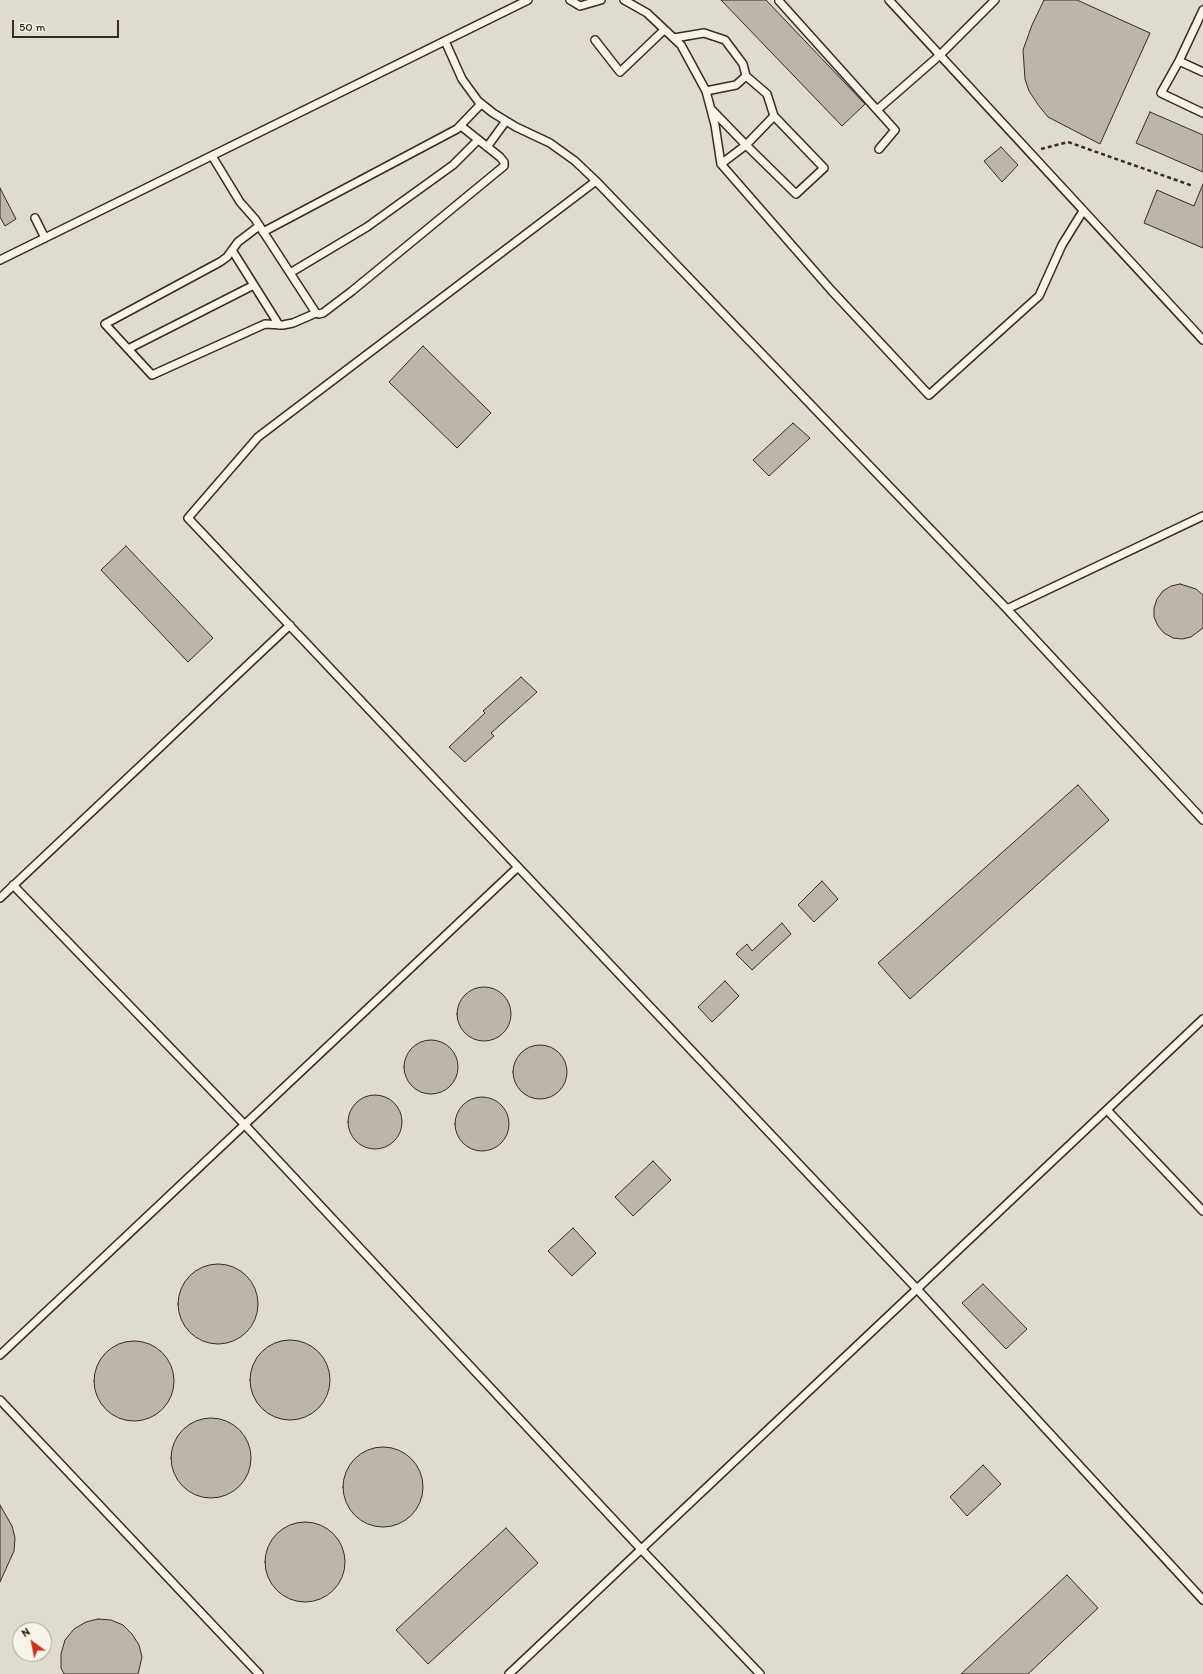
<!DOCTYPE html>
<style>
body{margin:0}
#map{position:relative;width:1203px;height:1674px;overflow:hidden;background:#efebe0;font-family:Itim,sans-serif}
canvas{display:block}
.north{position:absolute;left:12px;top:1622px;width:40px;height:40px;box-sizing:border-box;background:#f7f3e8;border:1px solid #aca397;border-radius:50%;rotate:327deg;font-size:11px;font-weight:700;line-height:16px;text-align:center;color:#3b2a1e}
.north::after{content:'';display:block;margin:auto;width:14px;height:18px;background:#c8321e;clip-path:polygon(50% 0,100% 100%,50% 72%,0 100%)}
.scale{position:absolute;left:12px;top:20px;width:107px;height:18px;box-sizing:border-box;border:2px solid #3b2a1e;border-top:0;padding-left:5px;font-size:12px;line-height:14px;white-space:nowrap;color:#3b2a1e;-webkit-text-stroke:3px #f7f3e8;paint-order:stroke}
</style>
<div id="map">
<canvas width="1203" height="1674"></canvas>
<div class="north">N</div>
<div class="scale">50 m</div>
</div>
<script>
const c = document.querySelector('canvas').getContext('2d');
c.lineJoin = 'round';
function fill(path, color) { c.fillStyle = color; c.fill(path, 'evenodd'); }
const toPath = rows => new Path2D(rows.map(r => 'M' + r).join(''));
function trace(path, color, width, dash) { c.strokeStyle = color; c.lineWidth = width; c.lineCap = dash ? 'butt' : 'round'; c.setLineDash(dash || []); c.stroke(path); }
const built = toPath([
 [0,0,1203,0,1203,1674,0,1674],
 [20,1630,44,1630,44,1654,20,1654]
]);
const building = toPath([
 [721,0,766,0,865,104,842,126,721,0],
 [1044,0,1077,0,1150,33,1100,144,1048,117,1039,106,1029,91,1025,79,1023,50,1032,25,1044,0],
 [1150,112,1203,135,1203,172,1136,143,1150,112],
 [1001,147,1018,165,1002,182,984,161,1001,147],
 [1203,184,1203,248,1144,223,1157,190,1194,206,1203,184],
 [0,188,16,219,5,226,0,217,0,188],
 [423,346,491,413,457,448,389,382,423,346],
 [793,423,810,438,769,476,753,460,793,423],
 [126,546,213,638,188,662,101,570,126,546],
 [1180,584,1196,589,1203,595,1203,628,1191,637,1182,639,1173,638,1164,633,1158,626,1154,617,1154,608,1157,599,1163,591,1171,586,1180,584],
 [521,677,537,692,491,733,494,736,465,762,449,747,485,713,483,711,521,677],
 [1078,785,1109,820,910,999,878,963,1078,785],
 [822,881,838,899,814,922,798,905,822,881],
 [782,923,791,934,752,970,736,954,747,944,752,951,782,923],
 [725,981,739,996,712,1022,698,1007,725,981],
 '457 1014a27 27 0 1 1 54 0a27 27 0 1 1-54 0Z',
 '404 1067a27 27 0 1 1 54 0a27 27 0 1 1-54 0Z',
 '513 1072a27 27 0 1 1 54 0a27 27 0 1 1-54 0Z',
 '348 1122a27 27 0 1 1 54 0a27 27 0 1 1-54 0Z',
 '455 1124a27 27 0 1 1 54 0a27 27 0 1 1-54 0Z',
 [653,1161,671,1180,633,1216,615,1197,653,1161],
 [573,1228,596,1253,572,1276,548,1251,573,1228],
 '178 1304a40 40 0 1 1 80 0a40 40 0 1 1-80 0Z',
 [983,1284,1027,1329,1006,1349,962,1303,983,1284],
 '250 1380a40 40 0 1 1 80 0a40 40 0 1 1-80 0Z',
 '94 1381a40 40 0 1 1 80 0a40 40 0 1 1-80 0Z',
 '171 1458a40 40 0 1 1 80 0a40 40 0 1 1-80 0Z',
 '343 1487a40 40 0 1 1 80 0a40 40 0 1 1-80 0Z',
 [983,1465,1001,1484,967,1516,950,1497,983,1465],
 [0,1505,12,1526,15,1538,14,1551,0,1582,0,1505],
 '265 1562a40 40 0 1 1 80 0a40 40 0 1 1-80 0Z',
 [506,1528,538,1563,428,1664,396,1630,506,1528],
 [1067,1575,1098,1608,1028,1674,961,1674,1067,1575],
 [98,1619,111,1620,123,1625,132,1634,139,1645,142,1657,138,1674,64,1674,61,1668,61,1654,65,1640,74,1629,86,1622,98,1619]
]);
const path = toPath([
 [1041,149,1068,142,1193,186]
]);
const service = toPath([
 [570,0,580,6,601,0],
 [624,0,647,13,681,45,706,91,715,125,721,164,831,290,929,395,1039,296,1062,245,1083,211],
 [889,0,1203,340],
 [779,1,877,110,940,55,995,0],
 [1203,10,1179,61,1203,72],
 [674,38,704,33,725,40,743,64,746,76,736,85,706,91],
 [595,40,620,72,664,30],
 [445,41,462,79,478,101,493,113,516,127,550,143,575,161,596,181,1007,609,1203,516],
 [1179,61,1161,93,1203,113],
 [746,76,767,94,774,116],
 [712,110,743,142,746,145,796,194,824,168,774,116,746,145,721,164],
 [877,110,895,130,879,149],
 [487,147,506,121],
 [212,156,240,202,255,219,316,313,319,314,323,313,352,291,504,166,504,162,500,157,461,126],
 [596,181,258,437,188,518,917,1289,1203,1600],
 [35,218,45,238],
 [259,226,238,242,227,257,220,262,105,324,152,375,265,324,283,325,293,323,316,313],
 [263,232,457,129,481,104],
 [232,250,279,325],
 [0,260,528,0],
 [290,273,367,227,453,165,478,140],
 [128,349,254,285],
 [1007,609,1203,820],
 [13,885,244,1124,641,1549,760,1674],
 [0,898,290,625],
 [1107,1110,1203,1211],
 [0,1355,518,867],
 [0,1400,259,1674],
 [509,1674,1203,1019]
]);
fill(built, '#e0dbd0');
fill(building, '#bdb5aa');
trace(building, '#3b2a1e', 1);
trace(service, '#3b2a1e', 10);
trace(path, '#3b2a1e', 2.5, [4, 3]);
trace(service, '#f7f3e8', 7);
</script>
